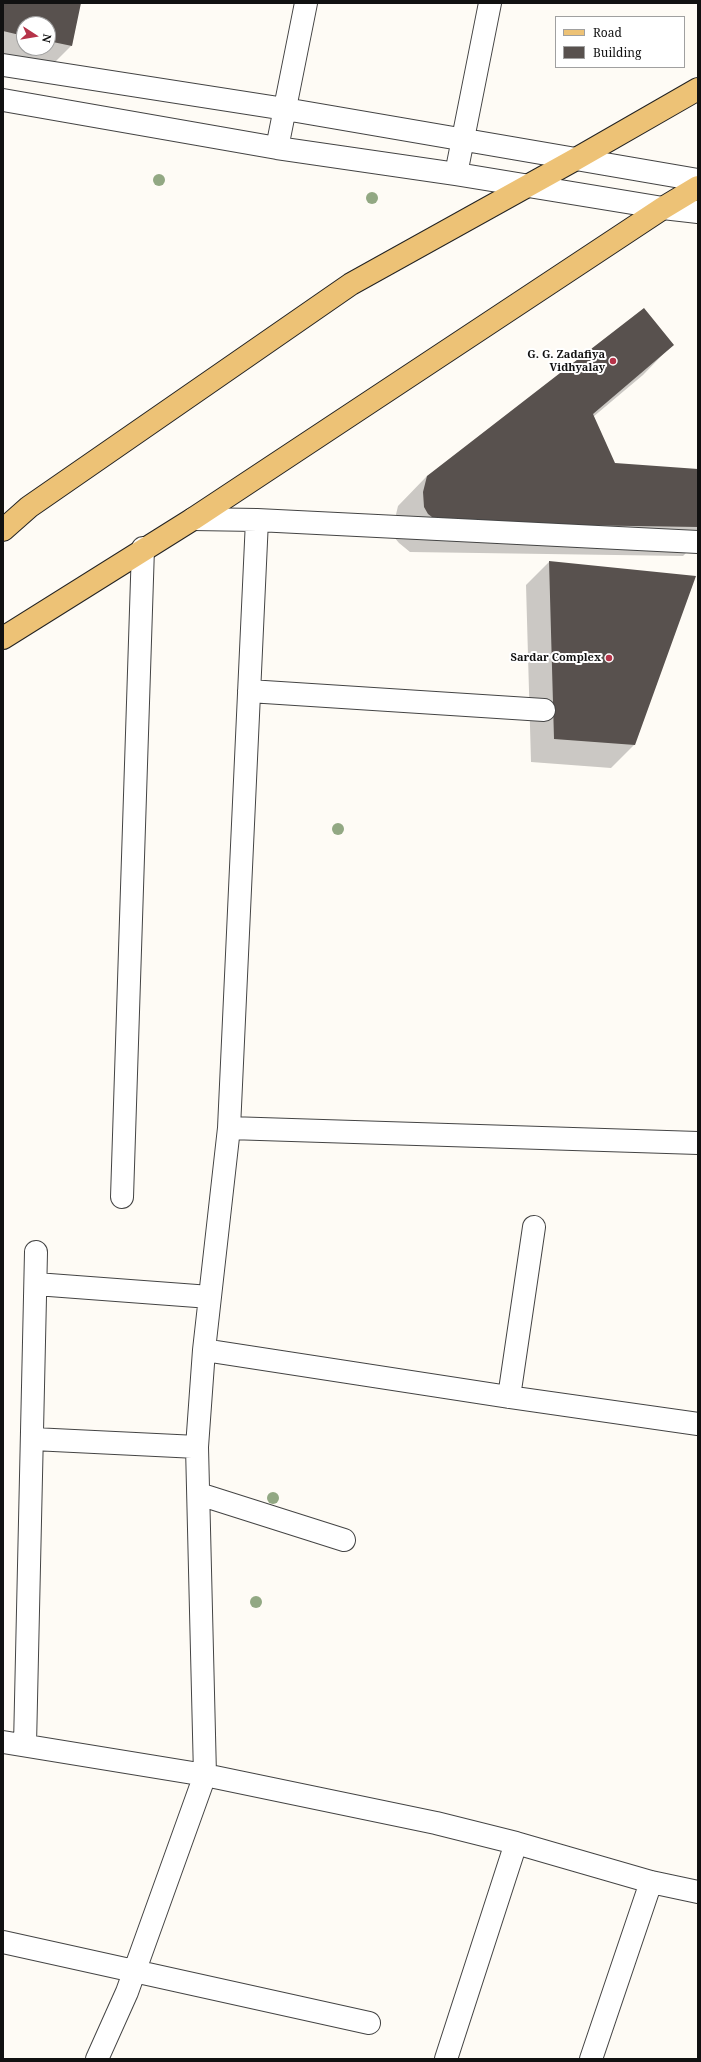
<!DOCTYPE html>
<style>
body{margin:0}
#map{position:relative;width:701px;height:2062px;overflow:hidden;background:#fefbf5;font-family:"Noto Serif",serif}
canvas{display:block}
.frame{position:absolute;inset:0;border:4px solid #111;pointer-events:none}
.legend{position:absolute;left:555px;top:16px;width:130px;height:52px;box-sizing:border-box;background:#fff;border:1px solid #a0a0a0;margin:0;padding:5px 7px;list-style:none;font-size:12px;color:#111}
.legend li{display:flex;align-items:center;gap:8px;height:20px}
.legend b{width:20px;border:1px solid #a0a0a0}
.north{position:absolute;left:16px;top:16px;width:40px;height:40px;box-sizing:border-box;background:#fff;border:1px solid #a0a0a0;border-radius:50%;rotate:102deg;font-size:11px;font-weight:700;line-height:16px;text-align:center;color:#111}
.north::after{content:'';display:block;margin:auto;width:14px;height:18px;background:#b63349;clip-path:polygon(50% 0,100% 100%,50% 72%,0 100%)}
</style>
<div id="map">
<canvas width="701" height="2062"></canvas>
<div class="frame"></div>
<ul class="legend">
<li><b style="height:5px;background:#edc276"></b>Road</li>
<li><b style="height:11px;background:#58514e"></b>Building</li>
</ul>
<div class="north">N</div>
</div>
<script>
const c = document.querySelector('canvas').getContext('2d');
c.lineJoin = 'round';
function fill(path, color) { c.fillStyle = color; c.fill(path, 'evenodd'); }
const toPath = rows => new Path2D(rows.map(r => 'M' + r).join(''));
function trace(path, color, width, dash) { c.strokeStyle = color; c.lineWidth = width; c.lineCap = dash ? 'butt' : 'round'; c.setLineDash(dash || []); c.stroke(path); }
function drawText(font, color, halo, rows, align = 'center') {
  c.font = font + ' "Noto Serif",serif'; c.lineWidth = 4; c.setLineDash([]); c.textBaseline = 'middle'; c.strokeStyle = halo; c.fillStyle = color; for (const [text, x, y, turn = 0] of rows) {
    c.save(); c.translate(x, y); c.rotate((+turn || 0) * Math.PI / 180); c.textAlign = isNaN(turn) ? turn : align; if (halo) c.strokeText(text, 0, 0); c.fillText(text, 0, 0); c.restore();
  }
}
const shadow = toPath([
 [3,3,80,3,72,45,42,75,3,67],
 [24,24,48,24,48,48,24,48],
 [672,345,643,375,593,417,614,464,698,470,698,541,683,556,410,552,399,543,394,537,394,523,398,506,427,476],
 [549,562,635,744,611,768,531,762,526,585]
]);
const building = toPath([
 [3,3,81,3,72,46,48,41,48,24,24,24,24,36,3,31],
 [644,308,674,345,593,414,615,463,698,469,698,527,440,523,428,514,424,507,423,492,427,476],
 [549,561,696,576,635,745,554,739]
]);
const minor = toPath([
 [3,65,285,109,698,180],
 [3,100,277,148,456,174,663,208,698,212],
 [277,148,306,3],
 [456,174,490,3],
 [193,519,257,520,698,542],
 [249,691,544,710],
 [229,1128,698,1143],
 [122,1197,143,548],
 [36,1284,210,1297],
 [204,1350,509,1397,698,1424],
 [509,1397,534,1227],
 [33,1439,197,1447],
 [199,1494,344,1540],
 [3,1742,205,1775,436,1823,516,1843,651,1882,698,1892],
 [25,1745,36,1252],
 [3,1942,369,2023],
 [97,2059,127,1992,205,1775,197,1447,204,1350,229,1128,257,520],
 [446,2059,516,1843],
 [591,2059,651,1882]
]);
const major = toPath([
 [3,530,29,507,351,284,576,159,698,89],
 [3,638,193,519,663,208,698,187]
]);
const trees = [
 [159,180],
 [372,198],
 [338,829],
 [273,1498],
 [256,1602]
];
const markers = [
 [613,361,4,"#b63349"],
 [609,658,4,"#b63349"]
];
const poiNames = [
 ["G. G. Zadafiya",605,355],
 ["Vidhyalay",605,368],
 ["Sardar Complex",601,658]
];
fill(shadow, '#0003');
fill(building, '#58514e');
trace(minor, '#444', 24);
trace(major, '#222', 24);
trace(minor, '#fff', 22);
trace(major, '#edc276', 22);
c.fillStyle = '#92a883';
for (const [x, y] of trees) { c.beginPath(); c.arc(x, y, 6, 0, 2 * Math.PI); c.fill(); }
for (const [x, y, r, color] of markers) { const dot = new Path2D(); dot.arc(x, y, r, 0, 2 * Math.PI); c.fillStyle = color; c.fill(dot); trace(dot, '#fff', 1.5); }
drawText('bold 11px', '#111', '#fff', poiNames, 'right');
</script>
